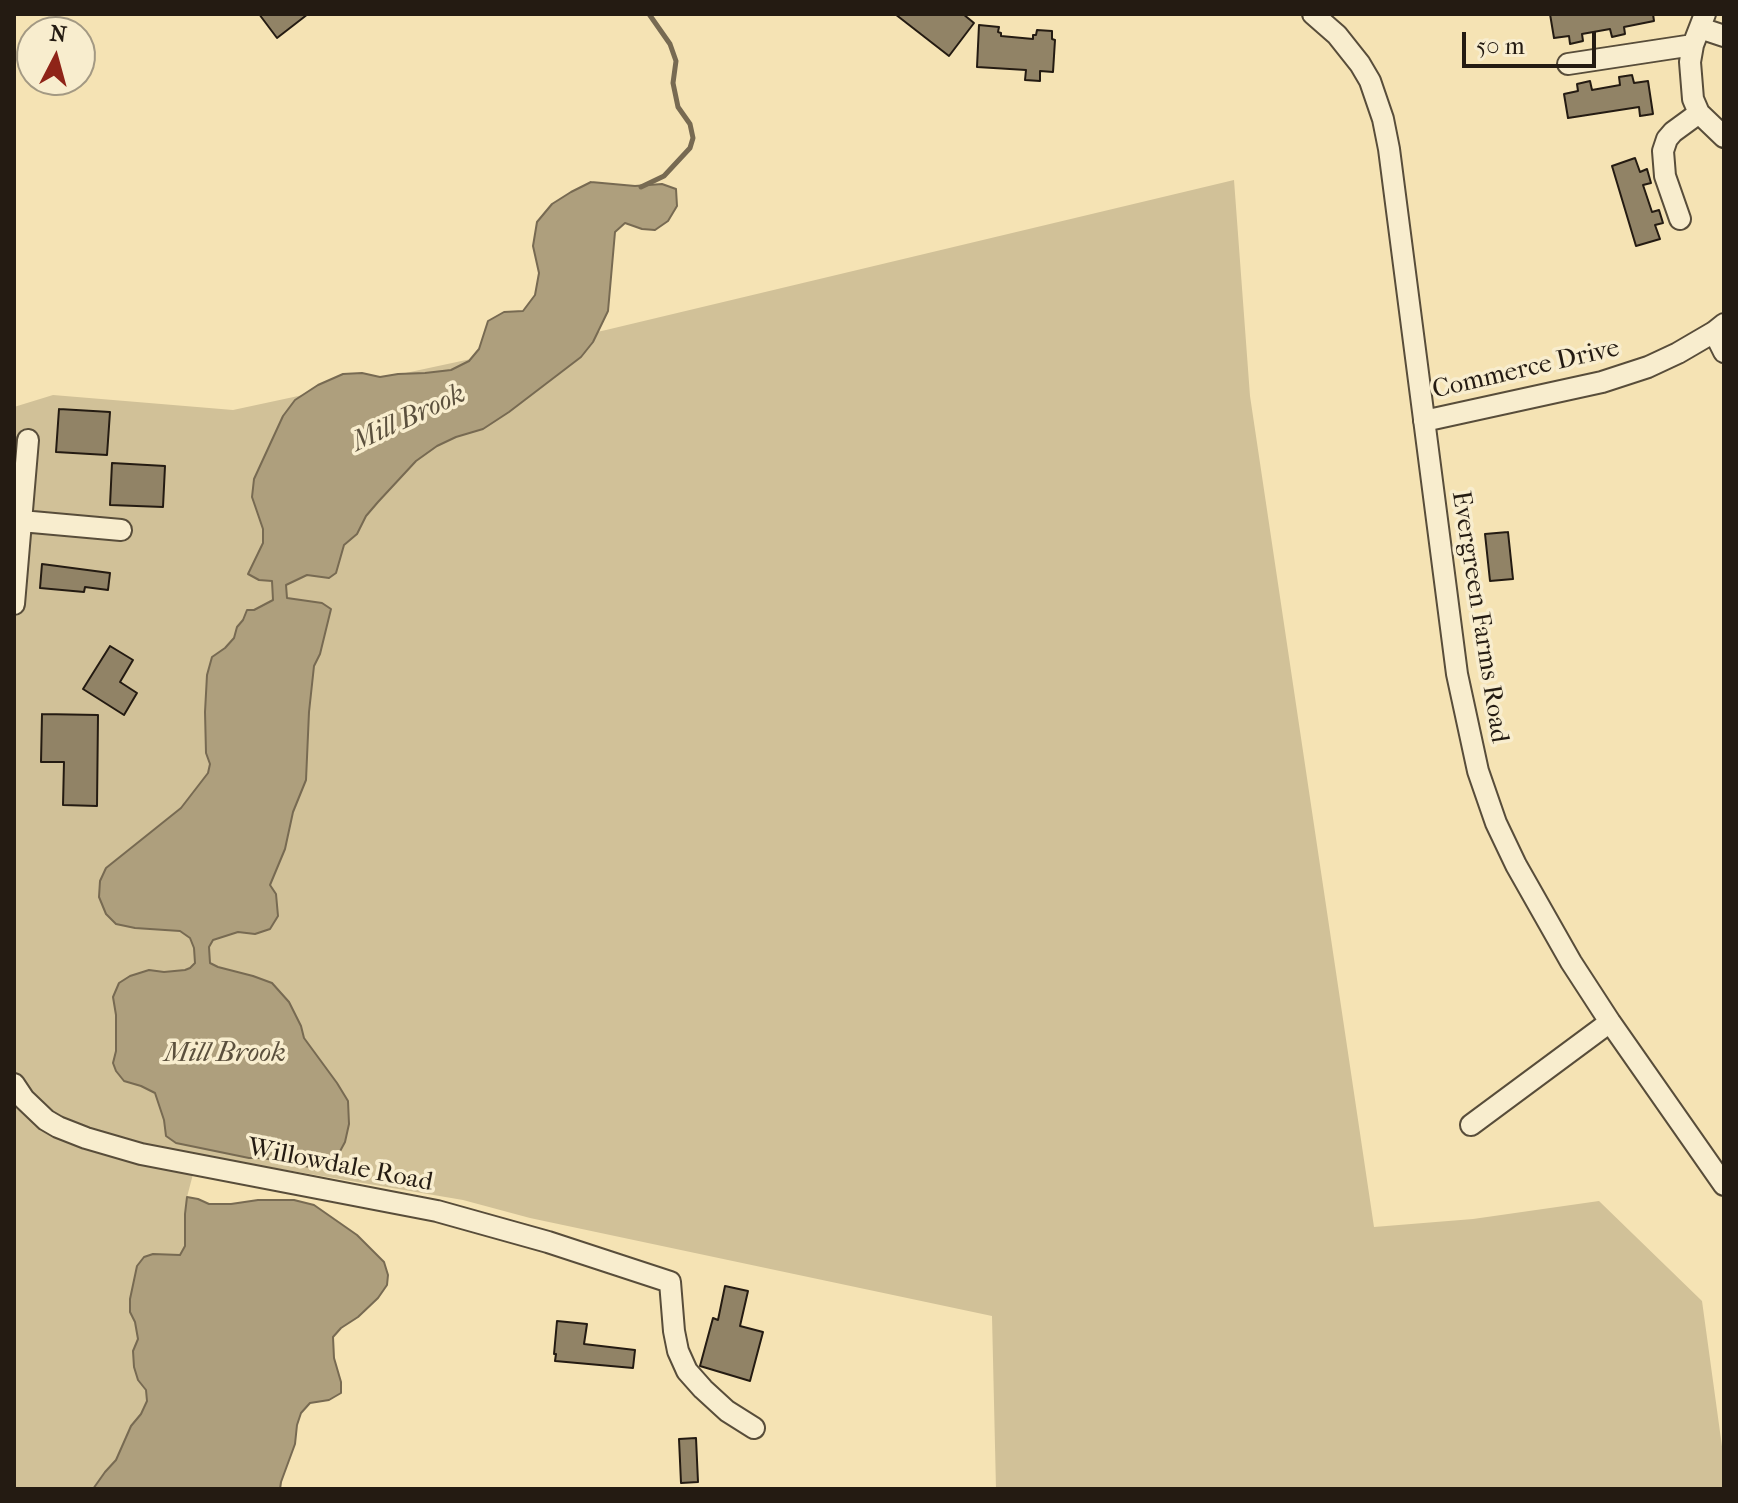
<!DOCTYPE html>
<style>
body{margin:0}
#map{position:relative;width:1738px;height:1503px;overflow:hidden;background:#f5e3b4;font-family:"IM FELL French Canon",serif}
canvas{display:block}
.frame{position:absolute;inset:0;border:16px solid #241b12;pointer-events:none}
.north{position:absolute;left:16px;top:16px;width:80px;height:80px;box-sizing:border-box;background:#f8edce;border:2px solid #a39983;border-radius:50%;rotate:6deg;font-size:22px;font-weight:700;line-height:32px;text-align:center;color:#241b12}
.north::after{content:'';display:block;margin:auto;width:28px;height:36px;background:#8f2418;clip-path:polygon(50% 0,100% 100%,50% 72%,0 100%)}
.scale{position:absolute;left:1462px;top:32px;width:134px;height:36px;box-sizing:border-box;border:4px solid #241b12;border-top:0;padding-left:10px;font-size:24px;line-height:28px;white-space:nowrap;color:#241b12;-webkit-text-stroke:6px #f8edce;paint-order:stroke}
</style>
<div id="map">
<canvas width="1738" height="1503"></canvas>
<div class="frame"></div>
<div class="north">N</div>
<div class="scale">50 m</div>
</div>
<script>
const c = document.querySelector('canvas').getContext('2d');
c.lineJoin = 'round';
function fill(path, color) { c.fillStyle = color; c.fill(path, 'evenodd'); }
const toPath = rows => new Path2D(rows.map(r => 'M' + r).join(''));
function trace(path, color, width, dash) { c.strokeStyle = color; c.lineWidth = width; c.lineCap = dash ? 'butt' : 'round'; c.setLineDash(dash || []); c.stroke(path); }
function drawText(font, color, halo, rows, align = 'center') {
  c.font = font + ' "IM FELL French Canon",serif'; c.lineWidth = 7; c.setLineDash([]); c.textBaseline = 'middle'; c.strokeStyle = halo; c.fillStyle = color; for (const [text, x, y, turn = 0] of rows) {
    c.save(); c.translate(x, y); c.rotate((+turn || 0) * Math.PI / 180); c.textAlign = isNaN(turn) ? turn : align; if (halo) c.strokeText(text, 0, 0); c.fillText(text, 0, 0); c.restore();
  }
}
const green = toPath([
 [1234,180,1250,396,1374,1227,1473,1219,1599,1201,1702,1301,1724,1461,1724,1489,996,1489,992,1316,530,1218,463,1200,198,1155,187,1197,185,1214,185,1246,180,1255,153,1254,130,1299,130,1312,135,1322,138,1339,133,1351,138,1380,146,1390,147,1401,141,1414,131,1426,116,1460,105,1472,93,1489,14,1489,14,407,53,395,233,410,606,330]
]);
const water = toPath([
 [591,182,635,186,662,184,676,189,677,206,668,221,655,230,642,229,625,223,615,232,608,311,593,342,581,357,509,412,483,429,456,437,437,446,416,461,378,502,366,516,357,534,344,545,336,573,329,578,307,575,286,585,287,598,322,603,331,609,320,654,314,666,309,712,306,780,293,812,285,849,270,885,276,894,278,916,270,929,255,934,238,932,213,940,209,947,210,963,218,967,253,976,272,983,289,1002,301,1026,304,1038,337,1083,348,1101,349,1124,345,1142,338,1155,325,1166,310,1167,263,1158,249,1158,176,1143,166,1136,164,1120,155,1093,141,1086,124,1081,116,1071,113,1063,116,1051,116,1015,113,997,119,983,130,976,149,970,164,972,185,970,190,968,195,963,194,948,190,938,180,931,135,928,116,924,106,914,99,897,100,881,106,868,181,808,208,773,210,764,206,753,205,712,207,675,212,657,225,648,234,638,237,627,243,620,247,610,254,610,273,600,272,581,259,580,248,574,263,543,263,529,252,497,254,479,283,416,295,400,318,385,343,374,362,373,380,377,398,374,425,373,451,370,469,361,479,349,488,321,504,312,523,311,535,295,539,273,533,246,537,222,552,204,571,192,591,182],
 [187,1197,198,1199,209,1204,231,1204,258,1200,294,1200,314,1205,357,1235,384,1262,388,1275,387,1285,378,1298,358,1317,341,1328,333,1337,334,1358,341,1382,341,1393,329,1400,310,1403,301,1413,297,1425,295,1444,281,1482,280,1489,93,1489,105,1472,116,1460,131,1426,141,1414,147,1401,146,1390,138,1380,134,1367,133,1351,138,1339,135,1322,130,1312,130,1299,137,1266,144,1257,153,1254,180,1255,185,1246,185,1214,187,1197]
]);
const stream = toPath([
 [641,187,664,176,690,148,693,138,690,124,678,107,673,83,676,61,670,44,649,14]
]);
const building = toPath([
 [259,14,308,14,277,38,259,14],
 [895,14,963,14,974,23,949,56,895,14],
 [1550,14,1653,14,1654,21,1624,27,1625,34,1612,37,1610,29,1582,34,1583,41,1570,44,1569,36,1554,38,1550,14],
 [979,25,999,27,998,32,1001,33,1001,36,1033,39,1033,35,1036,35,1037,30,1052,31,1052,39,1055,40,1053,72,1040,71,1040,81,1025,80,1026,70,977,67,979,25],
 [1632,75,1634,83,1648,81,1653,114,1640,116,1639,107,1568,118,1564,94,1578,91,1577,84,1590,81,1592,90,1620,85,1619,77,1632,75],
 [1635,158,1640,172,1647,169,1651,183,1643,185,1652,212,1659,210,1663,223,1655,225,1660,239,1636,246,1612,166,1635,158],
 [59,409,110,412,107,455,56,452,59,409],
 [112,463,165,466,163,507,110,505,112,463],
 [1508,532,1513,579,1490,581,1485,534,1508,532],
 [42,564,110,573,108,590,85,587,84,592,40,588,42,564],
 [110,646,133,660,120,682,137,693,124,715,83,689,110,646],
 [42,714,98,715,97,806,63,805,64,762,41,762,42,714],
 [725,1286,748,1291,740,1326,763,1332,750,1381,700,1366,713,1318,718,1320,725,1286],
 [557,1321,587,1324,584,1344,635,1350,633,1368,555,1361,556,1354,554,1354,557,1321],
 [696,1438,698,1482,681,1483,679,1439,696,1438]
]);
const minor = toPath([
 [1313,14,1337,35,1360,64,1370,81,1383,119,1389,149,1457,674,1478,771,1496,823,1516,865,1571,962,1610,1022,1724,1185],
 [1705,14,1693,45,1690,62,1693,99,1699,113,1724,137],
 [1700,28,1724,36],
 [1568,64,1693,45],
 [1680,219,1665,176,1663,151,1667,139,1673,132,1699,113],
 [1714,332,1724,352],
 [1424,421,1602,382,1648,367,1678,353,1714,332,1724,324],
 [21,521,121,530],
 [14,604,28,440],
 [14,1084,24,1099,46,1120,58,1127,86,1138,141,1154,437,1211,548,1242,670,1282,674,1331,678,1351,687,1371,703,1389,727,1411,754,1428],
 [1471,1125,1610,1022]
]);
const streetNames = [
 ["Commerce Drive",1526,370,-13],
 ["Evergreen Farms Road",1479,617,81],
 ["Willowdale Road",340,1166,11]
];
const waterNames = [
 ["Mill Brook",409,419,-25],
 ["Mill Brook",225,1054]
];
fill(green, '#d1c198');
fill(water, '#ae9f7d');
trace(water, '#776a52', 2);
trace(stream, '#776a52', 5);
fill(building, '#918366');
trace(building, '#241b12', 2);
trace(minor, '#584d3a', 24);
trace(minor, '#f8edce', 20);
drawText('26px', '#241b12', '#f8edce', streetNames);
drawText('italic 28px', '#5b503d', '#f8edce', waterNames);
</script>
